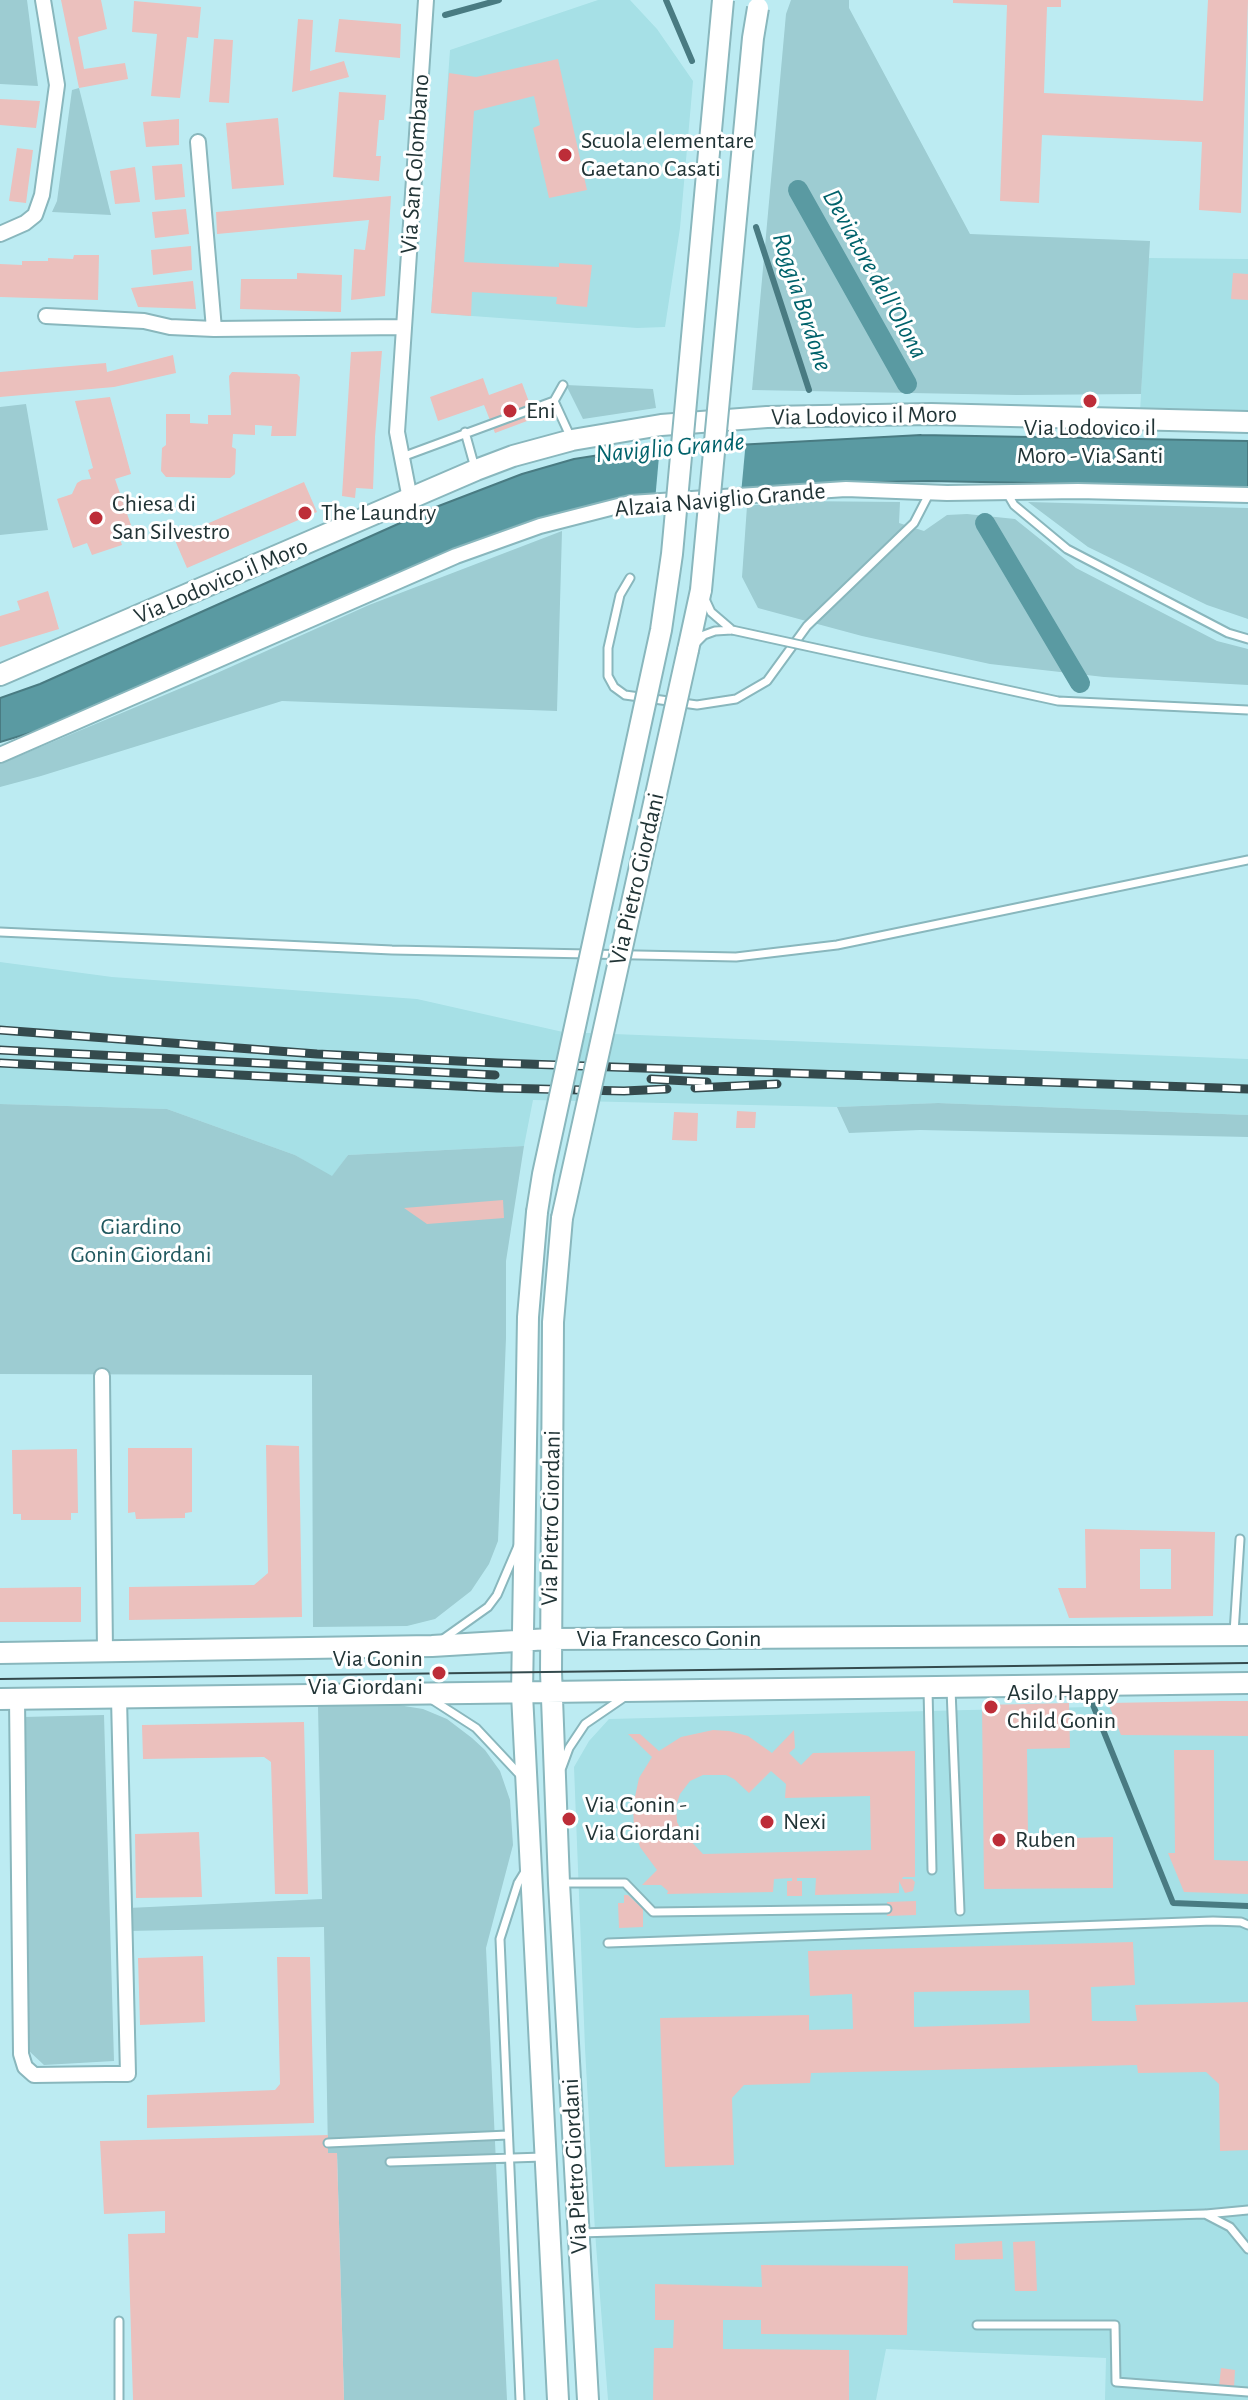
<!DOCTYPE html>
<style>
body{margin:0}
canvas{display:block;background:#bcebf2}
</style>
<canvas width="1248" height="2400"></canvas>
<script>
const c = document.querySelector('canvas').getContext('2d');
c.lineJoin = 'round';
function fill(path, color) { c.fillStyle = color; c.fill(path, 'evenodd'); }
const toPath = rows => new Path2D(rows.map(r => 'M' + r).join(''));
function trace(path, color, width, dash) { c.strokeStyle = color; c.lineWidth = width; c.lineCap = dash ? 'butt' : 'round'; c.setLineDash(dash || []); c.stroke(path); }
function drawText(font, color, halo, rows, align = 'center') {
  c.font = font + ' "Alegreya Sans",sans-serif'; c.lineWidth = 6; c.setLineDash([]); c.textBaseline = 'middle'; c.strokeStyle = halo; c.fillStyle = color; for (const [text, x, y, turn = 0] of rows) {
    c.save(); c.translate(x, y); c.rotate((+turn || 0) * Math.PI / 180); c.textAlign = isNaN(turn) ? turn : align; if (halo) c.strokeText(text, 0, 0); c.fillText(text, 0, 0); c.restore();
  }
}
const built = toPath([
 [598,0,630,0,657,29,693,81,680,228,665,327,637,328,431,313,450,50],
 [1148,258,1248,259,1248,416,1140,413],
 [0,962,112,977,417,999,563,1032,1248,1059,1248,1115,938,1103,837,1107,533,1100,524,1146,348,1155,332,1177,295,1155,167,1109,0,1104],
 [1248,1703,1248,2400,1105,2400,1106,2358,886,2349,876,2400,608,2400,595,2232,585,2048,574,1767,589,1741,609,1719]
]);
const green = toPath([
 [0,0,27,0,38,86,0,84],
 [791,0,849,0,849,8,970,234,1150,241,1141,394,1017,395,752,390,786,14],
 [79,88,111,215,52,212,57,201,72,90],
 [566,385,653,389,656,408,583,419],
 [26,404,48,530,0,535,0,407],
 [792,501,900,502,899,523,924,531,947,515,967,514,1015,519,1076,568,1217,641,1248,649,1248,685,1104,677,990,664,862,636,758,608,742,577,747,506],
 [1028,502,1248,508,1248,619,1207,605,1088,547],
 [562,531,557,711,282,701,41,776,0,787,0,764,217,673,369,605],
 [938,1103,1248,1115,1248,1137,920,1130,849,1133,837,1107],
 [0,1104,167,1109,295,1155,332,1176,348,1155,524,1146,506,1261,506,1338,498,1541,489,1564,471,1591,435,1619,407,1626,313,1627,312,1375,0,1374],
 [398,1705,423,1709,447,1719,472,1738,485,1750,500,1771,510,1800,513,1845,486,1948,507,2400,344,2400,337,2153,328,2153,324,1927,128,1931,128,1908,322,1899,318,1706],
 [104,1715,114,2061,44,2065,29,2051,23,1717]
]);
const water = toPath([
 [921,435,1248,441,1248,487,928,481,831,483,619,500,534,520,453,549,53,726,0,742,0,698,40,684,436,507,522,474,574,459,625,451,921,435]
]);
const pier = toPath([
 [746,440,741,494,655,501,660,445]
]);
const stream = toPath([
 [666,0,692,61],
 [445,15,499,0],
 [756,227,809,390],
 [1093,1705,1173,1903,1248,1906]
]);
const canal = toPath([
 [798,190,907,384],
 [985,523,1080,683]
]);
const building = toPath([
 [61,0,101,0,107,29,78,37,84,69,125,63,128,79,79,88],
 [953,0,1061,0,1061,7,1047,7,1044,93,1203,101,1208,0,1248,0,1241,213,1199,210,1202,142,1042,135,1039,203,1000,201,1007,5,953,3],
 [134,1,201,7,198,38,187,37,180,98,151,96,157,34,132,32],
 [298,19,313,20,310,71,344,61,349,77,292,92],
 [339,19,401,24,400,58,335,52],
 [214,39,233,40,229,103,209,102],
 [558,59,587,190,549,198,533,128,540,125,534,96,474,111,464,262,559,267,559,263,592,265,587,307,556,304,557,297,472,292,471,316,431,313,449,73,476,77],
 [339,92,386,95,384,120,379,120,376,156,381,156,379,181,333,177],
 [0,99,40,101,36,128,0,125],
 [278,118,284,185,232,189,226,123],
 [179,119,179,145,146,147,143,122],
 [17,148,33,150,26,203,9,201],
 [182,164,185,197,155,200,152,166],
 [135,167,140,202,115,204,110,171],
 [391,196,385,296,351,300,354,249,365,250,369,220,217,234,216,212],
 [186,209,189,234,155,238,152,212],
 [191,246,192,270,153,275,151,250],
 [74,255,99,255,98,300,0,297,0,264,22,265,22,261,48,261,48,258,73,259],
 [297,273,342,275,341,312,240,309,241,279,297,279],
 [1233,273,1248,274,1248,300,1231,299],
 [193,281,196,309,138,307,131,288],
 [382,351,375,437,373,489,356,488,355,498,342,496,351,352],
 [173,355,176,373,114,387,0,397,0,372,106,363,107,372],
 [232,372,297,374,300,377,296,436,271,436,272,426,255,425,255,435,233,434,232,447,236,449,235,474,230,478,166,477,161,471,162,448,166,445,166,414,190,414,190,423,208,424,208,415,231,415,229,376],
 [483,378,489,395,522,383,535,418,495,433,484,405,438,421,430,397],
 [110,397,131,474,115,479,132,528,118,533,122,545,92,555,87,543,73,548,57,499,72,494,77,483,82,480,91,479,88,470,93,468,75,401],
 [304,482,317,512,187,568,174,538],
 [48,591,59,629,0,647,0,616,20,610,17,601],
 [737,1111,756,1112,755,1128,736,1128],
 [674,1112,698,1113,697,1141,672,1140],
 [503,1200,504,1218,427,1224,404,1208],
 [266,1445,299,1446,302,1617,129,1620,129,1587,254,1585,268,1573],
 [128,1448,192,1448,192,1512,185,1513,185,1518,136,1519,135,1512,128,1513],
 [77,1449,78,1513,71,1513,71,1520,21,1520,21,1514,13,1514,12,1450],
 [1085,1529,1215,1532,1213,1616,1069,1618,1058,1588,1086,1588],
 [1140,1549,1171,1549,1171,1589,1140,1589],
 [81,1587,81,1622,0,1622,0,1588],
 [1222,1701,1248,1701,1248,1736,1121,1735,1108,1703],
 [1069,1703,1070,1748,1027,1749,1028,1839,1113,1837,1113,1888,984,1889,982,1705],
 [304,1722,308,1894,275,1894,271,1762,264,1757,143,1759,142,1725],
 [713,1730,729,1731,748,1736,772,1753,794,1730,795,1748,789,1753,801,1765,813,1753,915,1751,915,1877,903,1877,902,1879,912,1879,915,1882,913,1891,905,1893,899,1881,899,1893,815,1895,816,1878,797,1878,797,1881,802,1881,802,1896,787,1896,787,1881,792,1881,792,1878,774,1879,773,1892,667,1894,668,1891,661,1885,642,1885,657,1870,640,1847,634,1829,633,1806,639,1778,652,1757,628,1734,640,1734,659,1751,681,1737],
 [771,1771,786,1784,785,1798,870,1796,871,1850,703,1854,682,1832,677,1822,676,1806,680,1794,690,1781,703,1775,726,1775,734,1779,749,1793],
 [1174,1750,1214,1750,1214,1860,1248,1861,1248,1894,1184,1892,1168,1853,1175,1853],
 [199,1832,202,1897,136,1898,135,1834],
 [624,1895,628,1895,643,1909,643,1927,619,1928,618,1903,624,1903],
 [916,1901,916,1915,887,1916,887,1902],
 [1133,1942,1135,1985,1091,1987,1092,2021,1137,2021,1135,2005,1248,2002,1248,2150,1220,2151,1219,2084,1206,2072,1138,2073,1137,2065,811,2073,810,2083,744,2085,732,2098,734,2165,665,2167,660,2018,809,2015,809,2030,853,2029,852,1994,810,1996,808,1951],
 [1029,1990,1030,2023,914,2027,914,1992],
 [203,1956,205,2022,140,2025,138,1958],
 [277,1957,310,1957,314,2123,147,2128,147,2095,275,2090,280,2084],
 [328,2135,328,2153,337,2153,344,2400,133,2400,128,2234,165,2233,165,2211,104,2214,100,2141],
 [1002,2241,1003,2259,955,2260,955,2244],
 [1035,2241,1037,2291,1015,2291,1013,2242],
 [761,2265,908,2266,907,2335,761,2334,761,2320,723,2320,723,2349,849,2350,849,2400,653,2400,654,2348,673,2348,674,2320,655,2320,655,2284,762,2287],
 [1221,2368,1235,2370,1234,2388,1219,2386]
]);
const lane = toPath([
 [554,401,563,385],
 [465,432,475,468],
 [402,457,554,401,571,438],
 [1007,493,1014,505,1067,549,1228,633,1248,639],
 [630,578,620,595,608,648,608,676,614,687,625,695,697,705,736,699,767,681,807,626,914,523,929,494],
 [705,599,711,612,732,630],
 [696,643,704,635,715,631,732,630],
 [0,932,392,950,736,957,837,945,1248,860],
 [1234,1633,1240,1539],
 [443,1639,488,1607,497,1595,518,1546],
 [928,1689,932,1870],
 [951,1689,960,1911],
 [431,1699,476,1728,521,1776],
 [562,1767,569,1748,585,1724,623,1698],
 [561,1883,625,1883,653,1912,887,1909],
 [608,1943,1213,1921,1241,1922,1248,1925],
 [328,2143,508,2135],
 [390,2162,543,2157],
 [1206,2214,1248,2210],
 [580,2233,1205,2214,1230,2227,1248,2249],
 [977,2325,1115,2325,1116,2382,1248,2392],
 [119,2400,119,2321],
 [520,2400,500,1939,518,1883,526,1870]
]);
const street = toPath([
 [198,142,214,329],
 [0,234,25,223,35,215,42,195,57,85,43,0],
 [46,316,144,321,170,327,214,329,404,327],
 [410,499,397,432,426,0],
 [0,755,456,556,540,526,630,503,846,489,947,493,1078,491,1248,495],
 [102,1376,105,1651],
 [17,1699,21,2054,25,2067,34,2075,107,2074,128,2074,119,1698]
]);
const secondary = toPath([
 [688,650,701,590],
 [0,675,476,470,513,456,572,440,661,425,767,417,931,414,1248,422],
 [537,1212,528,1317,522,1694,558,2400],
 [562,1218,553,1322,551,1672,559,1883,588,2400],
 [0,1653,432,1646,550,1639,1248,1635],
 [0,1699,1248,1683]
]);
const tram = toPath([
 [0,1679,1248,1663]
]);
const rail = toPath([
 [0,1030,317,1054,498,1063,1248,1089],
 [0,1050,495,1075],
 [0,1063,497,1088,624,1091,667,1089],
 [651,1079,707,1082],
 [695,1088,777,1084]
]);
const laneBridge = toPath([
 [732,630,1058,701,1248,710]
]);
const secondaryBridge = toPath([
 [701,590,753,38,758,8],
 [537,1212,543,1174,661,630,672,554,723,0],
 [562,1218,688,650]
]);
const markers = [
 [565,155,8,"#bd2d38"],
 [1090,401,8,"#bd2d38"],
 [510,411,8,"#bd2d38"],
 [305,513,8,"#bd2d38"],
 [96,518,8,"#bd2d38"],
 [439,1673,8,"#bd2d38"],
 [991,1707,8,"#bd2d38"],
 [569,1819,8,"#bd2d38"],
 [767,1822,8,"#bd2d38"],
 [999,1840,8,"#bd2d38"]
];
const poiNames = [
 ["Scuola elementare",581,141],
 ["Gaetano Casati",581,169],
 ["Eni",526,411],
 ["Via Lodovico il",1090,428,"center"],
 ["Moro - Via Santi",1090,456,"center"],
 ["Chiesa di",112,504],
 ["San Silvestro",112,532],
 ["The Laundry",321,513],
 ["Via Gonin",423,1659,"right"],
 ["Via Giordani",423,1687,"right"],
 ["Asilo Happy",1007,1693],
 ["Child Gonin",1007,1721],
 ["Via Gonin -",585,1805],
 ["Via Giordani",585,1833],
 ["Nexi",783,1822],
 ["Ruben",1015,1840]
];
const streetNames = [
 ["Via San Colombano",415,164,-86],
 ["Via Lodovico il Moro",864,416,-1],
 ["Alzaia Naviglio Grande",720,500,-5],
 ["Via Lodovico il Moro",221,581,-23],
 ["Via Pietro Giordani",637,879,-77],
 ["Via Pietro Giordani",551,1518,-89],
 ["Via Francesco Gonin",669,1639],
 ["Via Pietro Giordani",575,2166,-93]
];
const parkNames = [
 ["Giardino",141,1227],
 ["Gonin Giordani",141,1255]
];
const waterNames = [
 ["Deviatore dell'Olona",875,274,61],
 ["Roggia Bordone",802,302,72],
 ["Naviglio Grande",670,448,-5]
];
fill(built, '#a6e0e6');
fill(green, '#9dccd2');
fill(water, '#5a9aa2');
trace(water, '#497b82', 2);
fill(pier, '#bcebf2');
trace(stream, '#497b82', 6);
trace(canal, '#5a9aa2', 20);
fill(building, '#ebc0bd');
trace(lane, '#89b7bd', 11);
trace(street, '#89b7bd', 18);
trace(secondary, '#89b7bd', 24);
trace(lane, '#fff', 7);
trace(street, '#fff', 14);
trace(secondary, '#fff', 20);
trace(tram, '#344a4d', 2);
trace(rail, '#344a4d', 9);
trace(rail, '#fff', 6, [18]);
trace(laneBridge, '#89b7bd', 11, []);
trace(secondaryBridge, '#89b7bd', 24, []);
trace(laneBridge, '#fff', 7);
trace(secondaryBridge, '#fff', 20);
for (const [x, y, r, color] of markers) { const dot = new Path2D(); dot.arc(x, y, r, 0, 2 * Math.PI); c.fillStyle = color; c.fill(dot); trace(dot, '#fff', 3); }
drawText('24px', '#213436', '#fff', poiNames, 'left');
drawText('24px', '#213436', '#fff', streetNames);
drawText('24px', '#20585f', '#fff', parkNames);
drawText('italic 26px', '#00626b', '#fff', waterNames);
</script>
